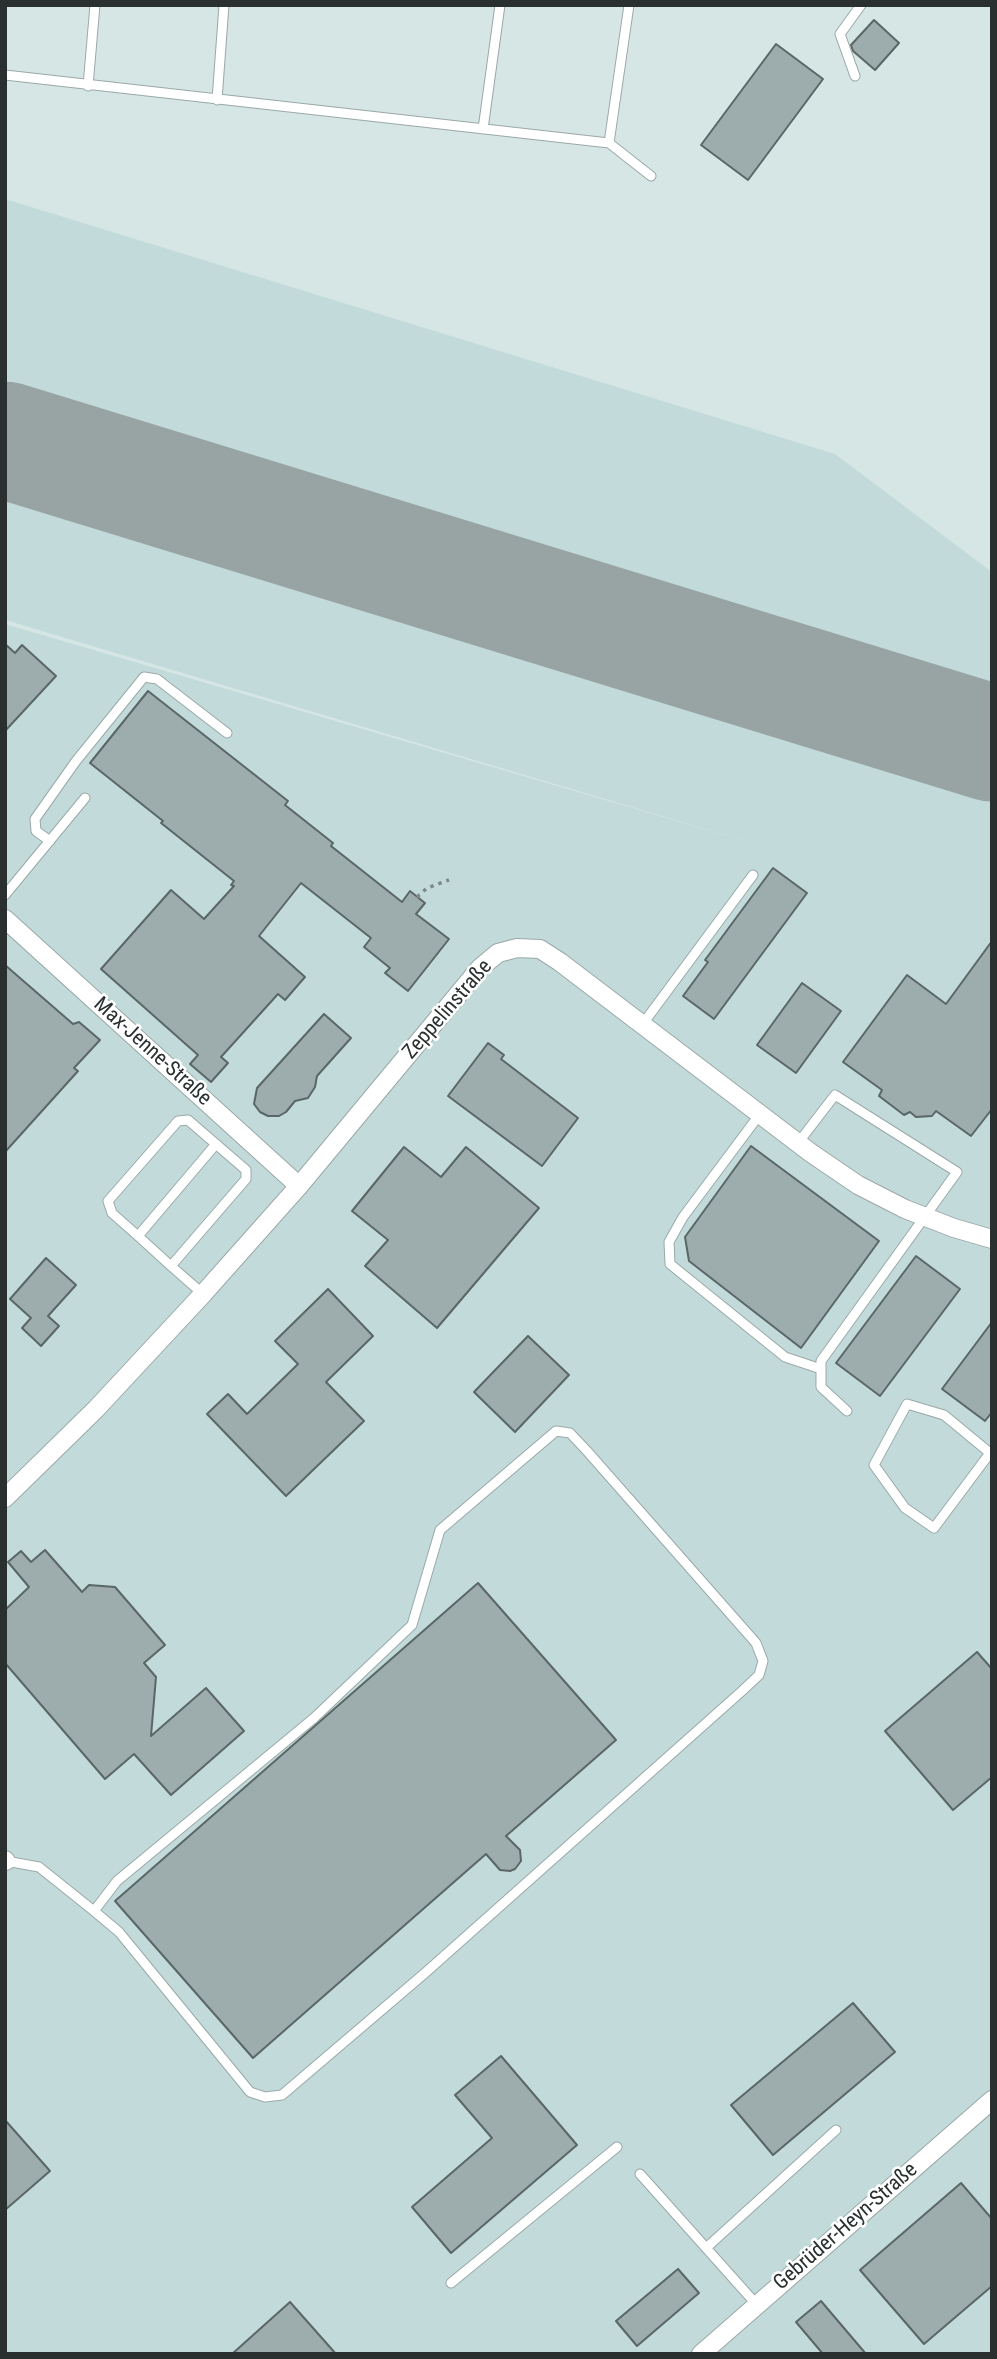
<!DOCTYPE html>
<meta charset="utf-8">
<style>
body{margin:0}
#map{position:relative;width:997px;height:2359px;overflow:hidden;background:#d6e6e5;font-family:"Roboto Condensed",sans-serif}
canvas{display:block}
.frame{position:absolute;inset:0;border:7px solid #2a3030;pointer-events:none}
</style>
<div id="map">
<canvas width="997" height="2359"></canvas>
<div class="frame"></div>
</div>
<script>
const c = document.querySelector('canvas').getContext('2d');
c.lineJoin = 'round';
function fill(path, color) { c.fillStyle = color; c.fill(path, 'evenodd'); }
const toPath = rows => new Path2D(rows.map(r => 'M' + r).join(''));
function trace(path, color, width, dash) { c.strokeStyle = color; c.lineWidth = width; c.lineCap = dash ? 'butt' : 'round'; c.setLineDash(dash || []); c.stroke(path); }
function drawText(font, color, halo, rows, align = 'center') {
  c.font = font + ' "Roboto Condensed",sans-serif'; c.lineWidth = 5; c.setLineDash([]); c.textBaseline = 'middle'; c.strokeStyle = halo; c.fillStyle = color; for (const [text, x, y, turn = 0] of rows) {
    c.save(); c.translate(x, y); c.rotate((+turn || 0) * Math.PI / 180); c.textAlign = isNaN(turn) ? turn : align; if (halo) c.strokeText(text, 0, 0); c.fillText(text, 0, 0); c.restore();
  }
}
const built = toPath([
 [5,199,835,454,992,572,992,2354,5,2354,5,624,769,848,5,620]
]);
const runway = toPath([
 [5,440,992,743]
]);
const building = toPath([
 [874,20,899,43,875,70,853,51,851,45,874,20],
 [776,44,823,79,748,180,701,145,776,44],
 [5,644,15,653,22,645,56,676,5,731,5,644],
 [148,691,288,801,285,805,333,843,331,846,402,902,410,891,425,903,416,914,449,939,408,991,385,973,390,968,364,947,371,938,301,883,259,936,305,977,285,1000,278,994,221,1057,228,1063,211,1082,190,1064,198,1055,101,969,171,890,204,919,234,886,231,885,234,881,161,823,163,821,90,763,148,691],
 [773,868,807,893,714,1019,683,996,708,962,705,960,773,868],
 [992,941,992,1109,971,1136,936,1111,932,1116,916,1117,910,1112,904,1115,879,1096,882,1090,843,1062,907,975,946,1004,992,941],
 [5,965,73,1024,79,1022,100,1040,74,1068,78,1071,5,1152,5,965],
 [802,983,841,1011,796,1073,757,1045,802,983],
 [324,1014,351,1038,317,1076,315,1087,308,1098,295,1101,286,1112,279,1116,268,1116,260,1112,254,1104,257,1088,324,1014],
 [488,1043,504,1055,501,1059,578,1118,542,1166,448,1096,488,1043],
 [751,1146,879,1241,801,1348,689,1261,685,1237,751,1146],
 [404,1147,441,1177,466,1147,539,1208,437,1328,365,1266,388,1240,352,1211,404,1147],
 [916,1256,960,1289,880,1396,836,1363,916,1256],
 [46,1258,76,1285,48,1316,59,1326,41,1346,22,1328,31,1318,10,1299,46,1258],
 [328,1289,373,1336,326,1382,364,1421,286,1496,207,1414,228,1394,247,1414,298,1364,275,1341,328,1289],
 [992,1322,992,1412,985,1421,942,1389,992,1322],
 [528,1336,569,1375,515,1432,474,1392,528,1336],
 [45,1550,82,1592,89,1585,115,1587,165,1645,144,1663,156,1677,151,1736,206,1688,244,1731,171,1795,134,1754,105,1779,5,1663,5,1610,29,1587,8,1562,21,1551,31,1562,45,1550],
 [478,1583,616,1740,506,1836,520,1850,521,1861,515,1869,510,1871,500,1870,486,1854,253,2058,115,1901,478,1583],
 [977,1652,992,1669,992,1777,953,1810,885,1731,977,1652],
 [853,2003,895,2052,773,2155,731,2105,853,2003],
 [501,2056,577,2145,451,2253,412,2207,492,2138,455,2095,501,2056],
 [5,2120,50,2171,5,2210,5,2120],
 [961,2183,992,2219,992,2286,924,2344,860,2270,961,2183],
 [678,2269,699,2293,637,2346,616,2321,678,2269],
 [821,2301,866,2354,823,2354,796,2322,821,2301],
 [290,2302,336,2354,232,2354,290,2302]
]);
const path = toPath([
 [417,897,427,888,449,880]
]);
const lane = toPath([
 [5,75,609,143,651,176],
 [855,76,840,34,861,5],
 [88,86,95,5],
 [217,100,224,5],
 [483,129,500,5],
 [609,143,629,5],
 [50,841,36,831,35,819,76,761,144,677,157,679,227,733],
 [5,895,85,798],
 [642,1025,753,875],
 [760,1114,683,1217,669,1242,670,1264,785,1357,821,1369],
 [798,1143,835,1095,957,1172,821,1361,821,1387,847,1411],
 [138,1236,216,1144],
 [171,1266,246,1179,246,1170,188,1120,178,1121,108,1201,112,1213,138,1236,171,1266,203,1294],
 [990,1453,944,1415,907,1404,874,1465,905,1508,934,1528,990,1453,992,1451],
 [6,1861,39,1867,94,1911,119,1932,250,2092,265,2097,282,2095,425,1973,742,1691,759,1675,763,1661,756,1643,587,1451,570,1433,556,1431,440,1530,412,1625,314,1718,117,1881,94,1911],
 [640,2174,757,2305],
 [706,2248,836,2130],
 [451,2283,617,2147]
]);
const street = toPath([
 [5,919,299,1186],
 [5,1498,96,1409,203,1294,299,1186,480,968,498,953,517,948,540,949,560,962,811,1153,858,1185,905,1209,954,1228,992,1239],
 [5,1860,6,1861],
 [701,2354,992,2100]
]);
const streetNames = [
 ["Zeppelinstraße",448,1010,-49],
 ["Max-Jenne-Straße",152,1052,42],
 ["Gebrüder-Heyn-Straße",846,2227,-41]
];
fill(built, '#c2dbda');
trace(runway, '#98a4a3', 117);
fill(building, '#9dacac');
trace(building, '#5a6767', 2);
trace(lane, '#9aa8a8', 11);
trace(street, '#9aa8a8', 20);
trace(path, '#7e8988', 3.5, [3.5, 5]);
trace(lane, '#fff', 9);
trace(street, '#fff', 18);
drawText('21px', '#2a3030', '#fff', streetNames);
</script>
